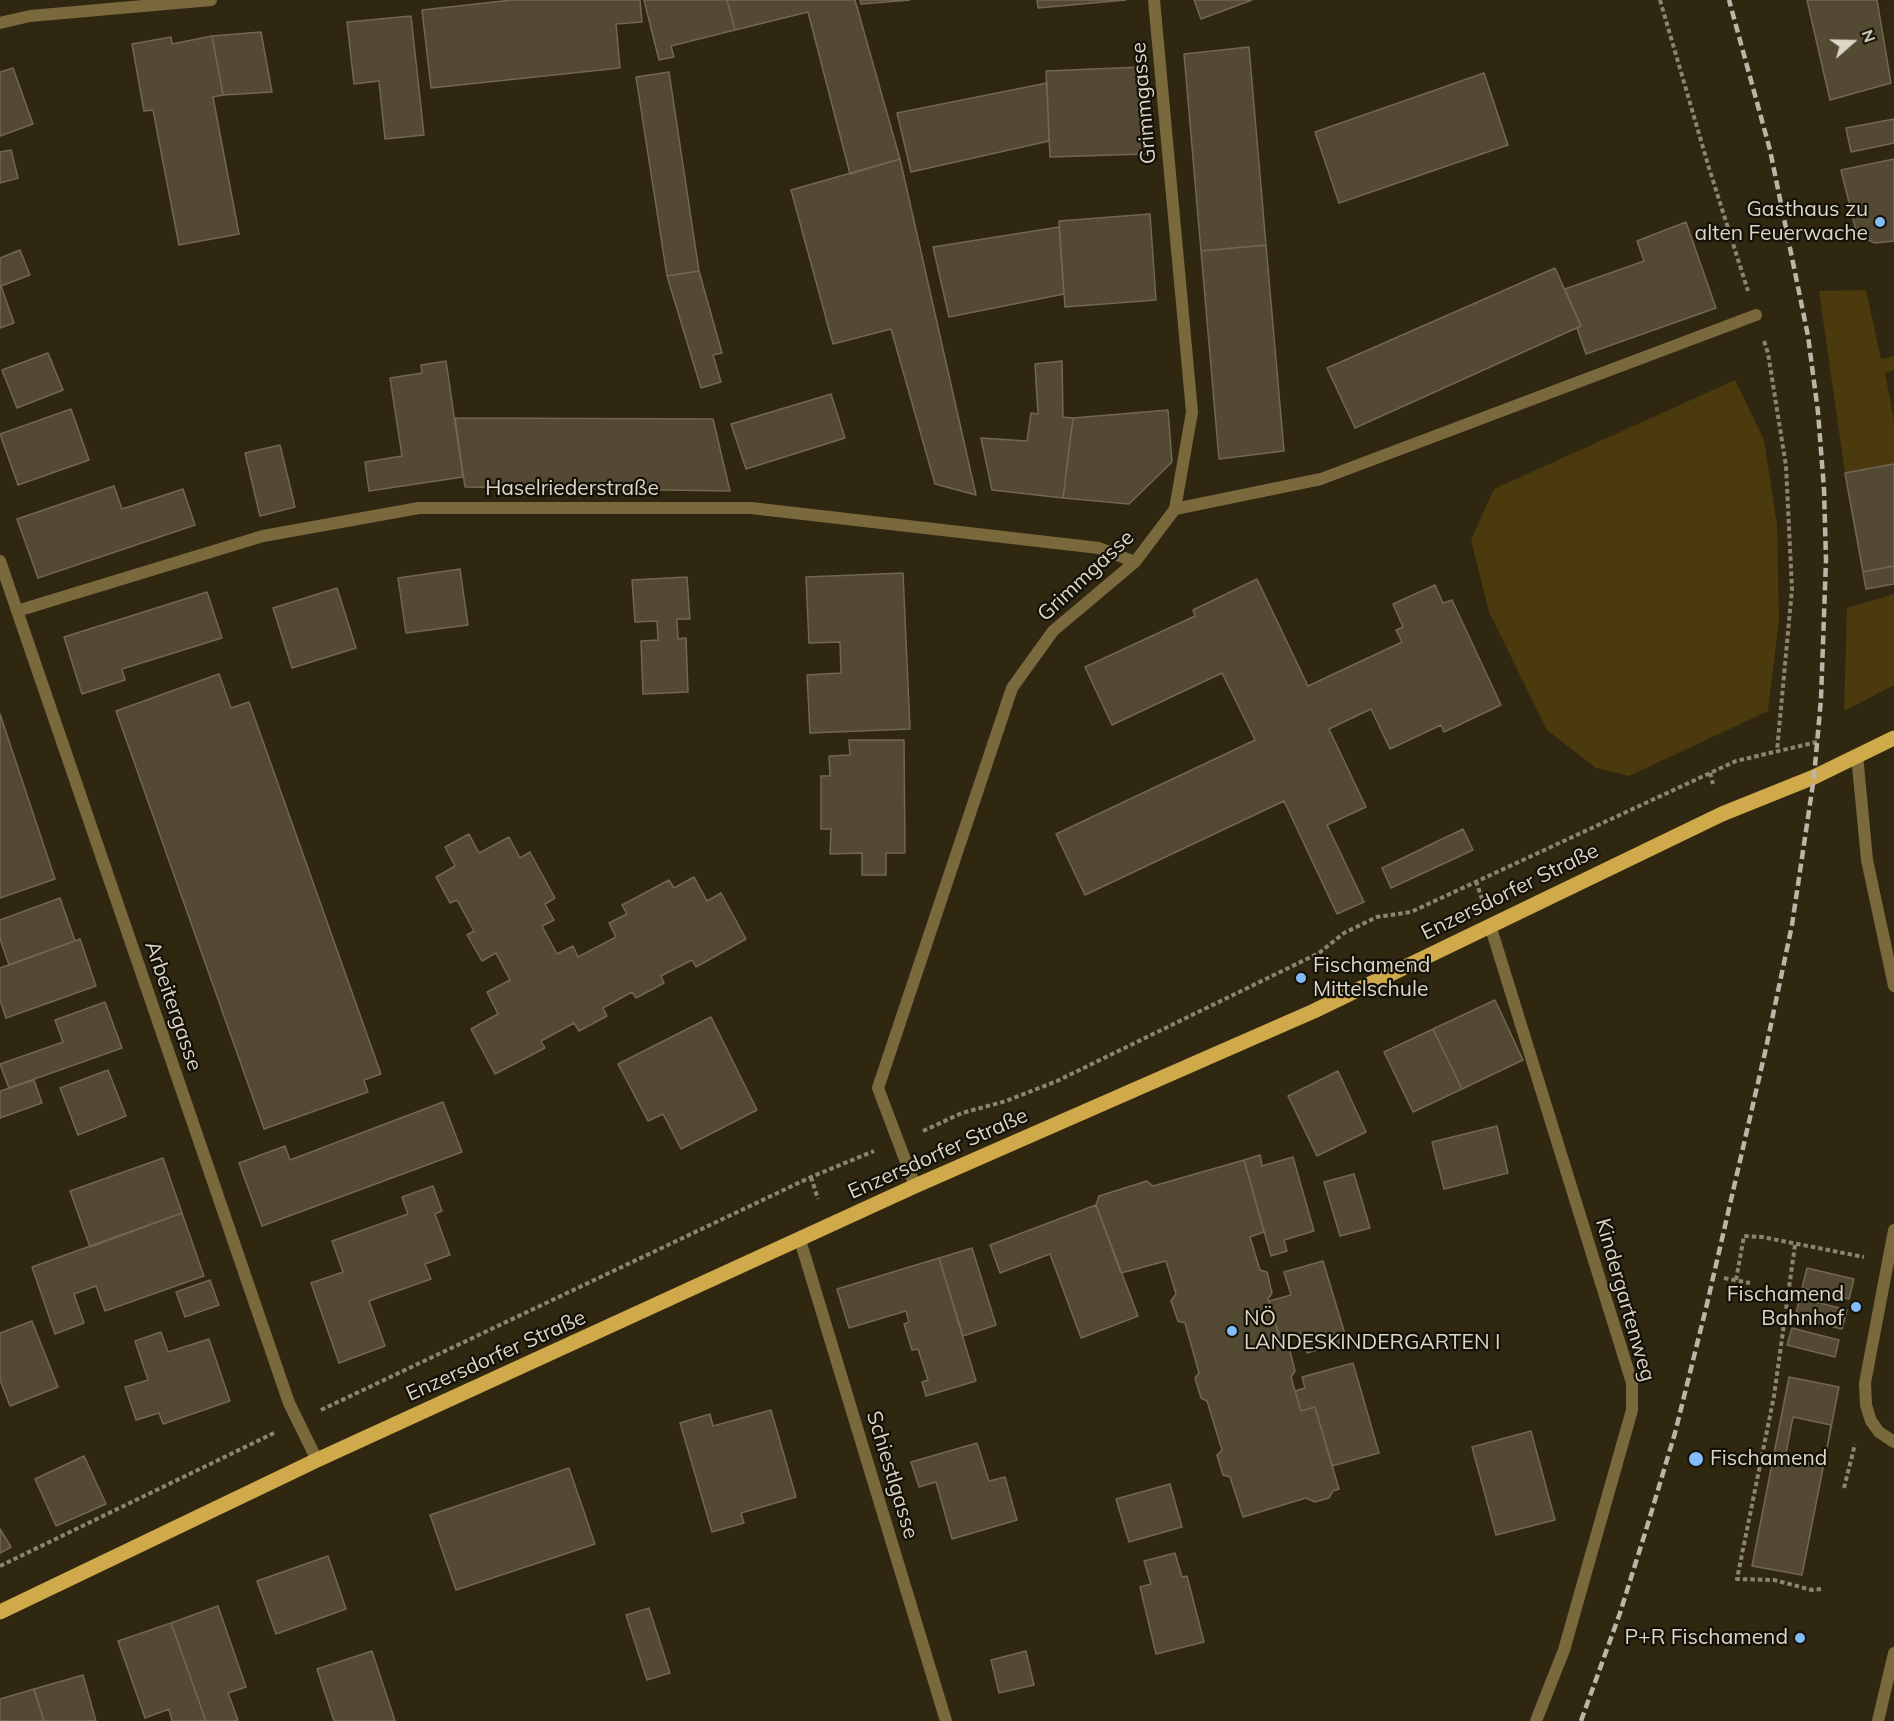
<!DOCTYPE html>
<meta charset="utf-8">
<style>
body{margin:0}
#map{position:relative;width:1894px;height:1721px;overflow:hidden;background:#302711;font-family:Mulish,sans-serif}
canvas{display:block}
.north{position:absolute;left:1822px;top:12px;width:60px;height:60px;-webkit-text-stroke:4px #141107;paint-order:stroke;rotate:70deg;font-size:16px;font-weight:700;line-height:24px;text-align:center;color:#dcd6c9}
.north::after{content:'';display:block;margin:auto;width:21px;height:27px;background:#dcd6c9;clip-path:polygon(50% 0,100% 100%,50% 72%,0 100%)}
</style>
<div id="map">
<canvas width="1894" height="1721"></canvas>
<div class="north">N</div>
</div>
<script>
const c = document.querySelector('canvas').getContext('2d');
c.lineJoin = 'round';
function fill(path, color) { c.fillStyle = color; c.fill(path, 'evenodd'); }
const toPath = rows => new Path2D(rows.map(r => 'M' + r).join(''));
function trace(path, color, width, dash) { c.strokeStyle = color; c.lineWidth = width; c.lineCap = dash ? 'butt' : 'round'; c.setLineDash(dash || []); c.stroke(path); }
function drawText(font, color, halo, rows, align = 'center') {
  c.font = font + ' Mulish,sans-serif'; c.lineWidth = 4.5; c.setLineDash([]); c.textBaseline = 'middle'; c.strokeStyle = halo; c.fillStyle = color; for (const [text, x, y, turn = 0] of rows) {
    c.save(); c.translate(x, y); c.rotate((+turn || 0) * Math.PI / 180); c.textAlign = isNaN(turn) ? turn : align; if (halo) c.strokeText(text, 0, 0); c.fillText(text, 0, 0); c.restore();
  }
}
const green = toPath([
 [1866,290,1881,359,1894,356,1894,370,1885,373,1894,420,1894,464,1845,473,1819,291],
 [1735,380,1764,440,1777,525,1779,620,1768,711,1629,776,1596,768,1547,730,1489,612,1471,540,1494,489],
 [1894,594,1894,685,1844,711,1847,608]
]);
const building = toPath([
 [512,0,640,0,642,22,616,24,620,68,431,88,422,10,512,0],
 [644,0,727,0,735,30,671,46,674,57,659,60,644,0],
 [727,0,855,0,900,159,850,174,808,12,735,30,727,0],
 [860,0,910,0,861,4,860,0],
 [1037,0,1126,0,1038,8,1037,0],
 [1194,0,1252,0,1201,19,1194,0],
 [1807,0,1877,0,1891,83,1830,100,1807,0],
 [411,16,424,135,385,139,379,81,354,84,347,22,411,16],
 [261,32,272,92,223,95,212,36,261,32],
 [212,36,223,95,213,97,239,234,179,245,153,110,144,111,132,44,171,37,172,44,212,36],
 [1249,47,1266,245,1201,251,1184,54,1249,47],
 [1141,67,1145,154,1050,157,1046,71,1141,67],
 [13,68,33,124,0,136,0,72,13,68],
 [669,72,699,271,667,276,636,77,669,72],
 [1484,73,1508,145,1339,203,1315,132,1484,73],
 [1047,83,1049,141,911,172,897,113,1047,83],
 [1894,119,1894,143,1851,152,1846,128,1894,119],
 [11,150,18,178,0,183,0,152,11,150],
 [900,159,976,495,935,484,891,329,833,344,791,190,900,159],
 [1894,159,1894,241,1875,243,1857,235,1841,170,1894,159],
 [1150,214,1156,300,1065,307,1059,221,1150,214],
 [1686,222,1716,308,1586,354,1577,328,1581,326,1565,289,1644,261,1637,241,1686,222],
 [1059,227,1064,294,949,317,933,247,1059,227],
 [1266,245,1284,451,1219,459,1201,251,1266,245],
 [20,250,30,275,1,286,14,323,0,328,0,258,20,250],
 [1555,268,1581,326,1355,428,1327,368,1555,268],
 [699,271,722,353,713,355,721,382,701,388,667,276,699,271],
 [48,353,63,390,17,408,2,370,48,353],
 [446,361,463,477,369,491,365,462,402,456,390,378,422,373,421,365,446,361],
 [1062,361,1063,417,1073,418,1063,498,992,490,981,438,1027,441,1031,413,1038,414,1035,364,1062,361],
 [831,394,845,438,746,469,731,424,831,394],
 [71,409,89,460,18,485,0,434,71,409],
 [1168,410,1172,462,1129,504,1063,498,1073,418,1168,410],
 [455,418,713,419,730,491,465,487,455,418],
 [280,445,295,507,260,516,245,453,280,445],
 [1894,464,1894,566,1863,572,1845,473,1894,464],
 [114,486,122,509,183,489,195,525,38,578,17,519,114,486],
 [1894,566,1894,584,1866,589,1863,572,1894,566],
 [460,569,468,625,406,633,398,578,460,569],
 [903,573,910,729,810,733,807,675,841,673,840,642,809,643,806,577,903,573],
 [687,577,690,619,677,619,678,639,686,638,688,692,643,694,641,641,658,640,657,621,635,622,632,580,687,577],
 [1257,579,1308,686,1402,642,1396,630,1403,627,1393,604,1435,585,1443,603,1452,600,1501,705,1444,732,1441,725,1390,749,1371,709,1329,729,1366,807,1327,825,1364,902,1337,914,1284,801,1085,895,1056,834,1255,740,1222,673,1112,725,1085,667,1195,616,1193,610,1257,579],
 [337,588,356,648,292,668,273,608,337,588],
 [207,592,222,638,122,669,125,680,82,694,64,637,207,592],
 [219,674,231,708,249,702,381,1074,364,1080,368,1092,264,1129,116,711,219,674],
 [0,714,55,879,0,898,0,714],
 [849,740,904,740,905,853,886,853,886,875,862,875,862,853,830,854,831,829,821,829,821,776,830,776,829,756,850,755,849,740],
 [1463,829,1473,850,1391,888,1382,868,1463,829],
 [469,834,479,853,509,837,520,858,530,852,555,898,545,904,554,920,542,926,557,954,573,946,578,957,616,937,609,923,627,914,622,905,669,880,674,888,694,877,707,901,721,893,746,939,696,967,692,960,661,976,664,983,636,998,632,992,603,1008,607,1016,579,1031,574,1023,541,1041,545,1048,495,1074,471,1029,498,1014,487,992,510,980,496,953,482,961,467,935,474,931,457,900,450,903,436,877,455,866,445,847,469,834],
 [60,898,75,941,9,965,0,939,0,920,60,898],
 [80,939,96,986,6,1018,0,1000,0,968,80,939],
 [1495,1000,1523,1060,1462,1089,1433,1029,1495,1000],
 [105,1002,122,1048,9,1088,0,1064,63,1042,55,1020,105,1002],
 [711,1017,757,1110,681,1149,663,1114,648,1121,618,1064,711,1017],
 [1433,1029,1462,1089,1413,1112,1384,1052,1433,1029],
 [108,1070,126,1116,78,1135,60,1088,108,1070],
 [1338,1071,1366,1132,1317,1156,1288,1096,1338,1071],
 [34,1080,42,1103,0,1118,0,1091,34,1080],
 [443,1102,462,1152,262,1226,239,1163,285,1146,290,1160,443,1102],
 [1497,1126,1508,1173,1444,1189,1432,1142,1497,1126],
 [1260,1155,1262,1166,1293,1157,1314,1231,1284,1240,1287,1251,1271,1256,1244,1160,1260,1155],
 [163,1158,182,1213,90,1247,70,1191,163,1158],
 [1244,1160,1264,1232,1250,1237,1260,1270,1267,1272,1272,1293,1268,1299,1283,1348,1290,1351,1295,1371,1291,1377,1295,1391,1301,1411,1315,1407,1339,1489,1333,1491,1329,1498,1315,1502,1306,1498,1243,1517,1230,1477,1223,1475,1217,1455,1222,1450,1207,1401,1201,1398,1195,1378,1199,1373,1185,1323,1178,1321,1171,1301,1176,1294,1166,1261,1121,1273,1096,1205,1099,1196,1147,1181,1153,1186,1244,1160],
 [1354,1174,1370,1228,1340,1236,1324,1182,1354,1174],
 [433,1186,442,1211,435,1214,450,1255,425,1264,431,1279,369,1301,385,1346,339,1363,311,1283,343,1272,332,1241,408,1214,402,1197,433,1186],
 [1096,1205,1138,1316,1081,1338,1050,1254,1000,1273,990,1245,1096,1205],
 [182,1213,204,1276,105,1311,96,1286,74,1294,84,1323,55,1334,32,1267,182,1213],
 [972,1248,996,1325,963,1336,939,1258,972,1248],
 [939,1258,976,1381,926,1396,922,1382,928,1380,918,1349,912,1350,904,1324,909,1322,906,1311,849,1328,837,1289,939,1258],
 [1323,1261,1347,1341,1307,1353,1301,1333,1280,1339,1269,1301,1291,1295,1284,1272,1323,1261],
 [1807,1268,1854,1279,1849,1299,1802,1288,1807,1268],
 [210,1280,219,1305,185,1317,176,1292,210,1280],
 [1800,1298,1847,1310,1842,1329,1795,1317,1800,1298],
 [32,1321,58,1387,10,1406,0,1380,0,1333,32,1321],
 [1792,1328,1839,1340,1835,1357,1787,1345,1792,1328],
 [161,1332,168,1352,209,1339,230,1401,163,1424,159,1413,136,1420,125,1387,148,1380,135,1341,161,1332],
 [1353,1363,1379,1453,1332,1466,1315,1407,1301,1411,1295,1391,1305,1388,1302,1377,1353,1363],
 [1789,1377,1839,1387,1802,1575,1752,1566,1789,1377],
 [771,1410,796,1497,741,1513,744,1523,712,1532,680,1423,710,1414,713,1426,771,1410],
 [1793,1417,1831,1425,1824,1466,1785,1458,1793,1417],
 [1531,1431,1555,1520,1496,1535,1472,1447,1531,1431],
 [977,1443,989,1481,1005,1477,1017,1520,952,1539,936,1482,919,1487,911,1462,977,1443],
 [84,1456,106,1504,56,1526,35,1479,84,1456],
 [569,1468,595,1544,456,1590,430,1515,569,1468],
 [1170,1484,1182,1527,1129,1542,1116,1499,1170,1484],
 [0,1529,11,1547,0,1553,0,1529],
 [1175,1553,1182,1577,1187,1576,1204,1642,1156,1654,1140,1587,1151,1584,1144,1561,1175,1553],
 [328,1556,346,1609,276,1634,257,1581,328,1556],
 [218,1606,246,1687,228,1693,238,1720,234,1721,206,1721,171,1623,218,1606],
 [649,1608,670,1673,647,1680,626,1615,649,1608],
 [171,1623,206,1721,172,1721,169,1709,145,1718,118,1641,171,1623],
 [372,1651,395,1721,334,1721,317,1669,372,1651],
 [1026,1651,1034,1685,999,1693,991,1660,1026,1651],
 [83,1675,96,1721,44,1721,34,1689,83,1675],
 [34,1689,44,1721,0,1721,0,1699,34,1689]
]);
const path = toPath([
 [1660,0,1709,168,1748,291],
 [1764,341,1768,353,1786,466,1792,589,1777,751],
 [1710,773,1713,784],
 [1476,881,1482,899],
 [923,1131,962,1113,1006,1101,1057,1081,1319,953,1344,933,1377,917,1411,912,1736,761,1817,742],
 [811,1177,818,1199],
 [1795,1245,1774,1396,1737,1579,1774,1580,1812,1590,1822,1589],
 [1724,1278,1750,1283],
 [1736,1280,1744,1236,1762,1237,1864,1257],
 [321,1410,811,1177,874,1151],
 [1844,1488,1855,1444],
 [0,1566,274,1433]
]);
const service = toPath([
 [1175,509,1321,479,1756,315]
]);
const minor = toPath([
 [0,23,30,16,211,0],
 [0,561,289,1403,317,1460],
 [17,611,263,536,419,508,751,508,1099,548,1135,562],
 [1857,755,1867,860,1894,986],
 [1490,925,1632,1383,1632,1410,1564,1650,1536,1721],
 [915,1186,878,1088,1012,688,1053,631,1135,562,1175,509,1192,412,1154,0],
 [1894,1230,1865,1383,1866,1405,1871,1421,1879,1432,1894,1442],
 [800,1240,946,1721],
 [1878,1721,1894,1653]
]);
const primary = toPath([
 [0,1612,317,1460,915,1186,1314,1011,1722,814,1814,777,1894,738]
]);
const rail = toPath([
 [1581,1721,1620,1613,1646,1530,1675,1433,1707,1304,1766,1048,1792,925,1814,777,1821,699,1826,560,1824,489,1818,412,1808,336,1770,150,1729,0]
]);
const markers = [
 [1880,222,6,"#82bcfa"],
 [1301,978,6,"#82bcfa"],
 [1856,1307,6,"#82bcfa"],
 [1232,1331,6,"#82bcfa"],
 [1696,1459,8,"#82bcfa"],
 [1800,1638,6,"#82bcfa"]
];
const streetNames = [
 ["Grimmgasse",1144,103,-95],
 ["Haselriederstraße",572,489],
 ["Grimmgasse",1086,576,-43],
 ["Enzersdorfer Straße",1510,892,-26],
 ["Arbeitergasse",173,1006,71],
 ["Enzersdorfer Straße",938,1154,-24],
 ["Kindergartenweg",1625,1300,74],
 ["Enzersdorfer Straße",496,1356,-24],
 ["Schiestlgasse",892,1475,73]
];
const poiNames = [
 ["Gasthaus zu",1868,210],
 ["alten Feuerwache",1868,234],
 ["Fischamend",1313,966,"left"],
 ["Mittelschule",1313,990,"left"],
 ["Fischamend",1844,1295],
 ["Bahnhof",1844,1319],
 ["NÖ",1244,1319,"left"],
 ["LANDESKINDERGARTEN I",1244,1343,"left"],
 ["Fischamend",1710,1459,"left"],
 ["P+R Fischamend",1788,1638]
];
fill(green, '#4b3a0e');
fill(building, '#544a33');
trace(building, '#726850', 1.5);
trace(path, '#8c8473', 4, [4.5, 3]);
trace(service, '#7b693e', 12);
trace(minor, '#7b693e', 12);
trace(primary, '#cfa94a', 15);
trace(rail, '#bcb5a7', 4.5, [9, 4.5]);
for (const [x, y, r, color] of markers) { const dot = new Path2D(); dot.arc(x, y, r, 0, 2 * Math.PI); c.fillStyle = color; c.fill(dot); trace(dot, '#141107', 2); }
drawText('21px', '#dcd6c9', '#141107', streetNames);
drawText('21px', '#dcd6c9', '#141107', poiNames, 'right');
</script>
